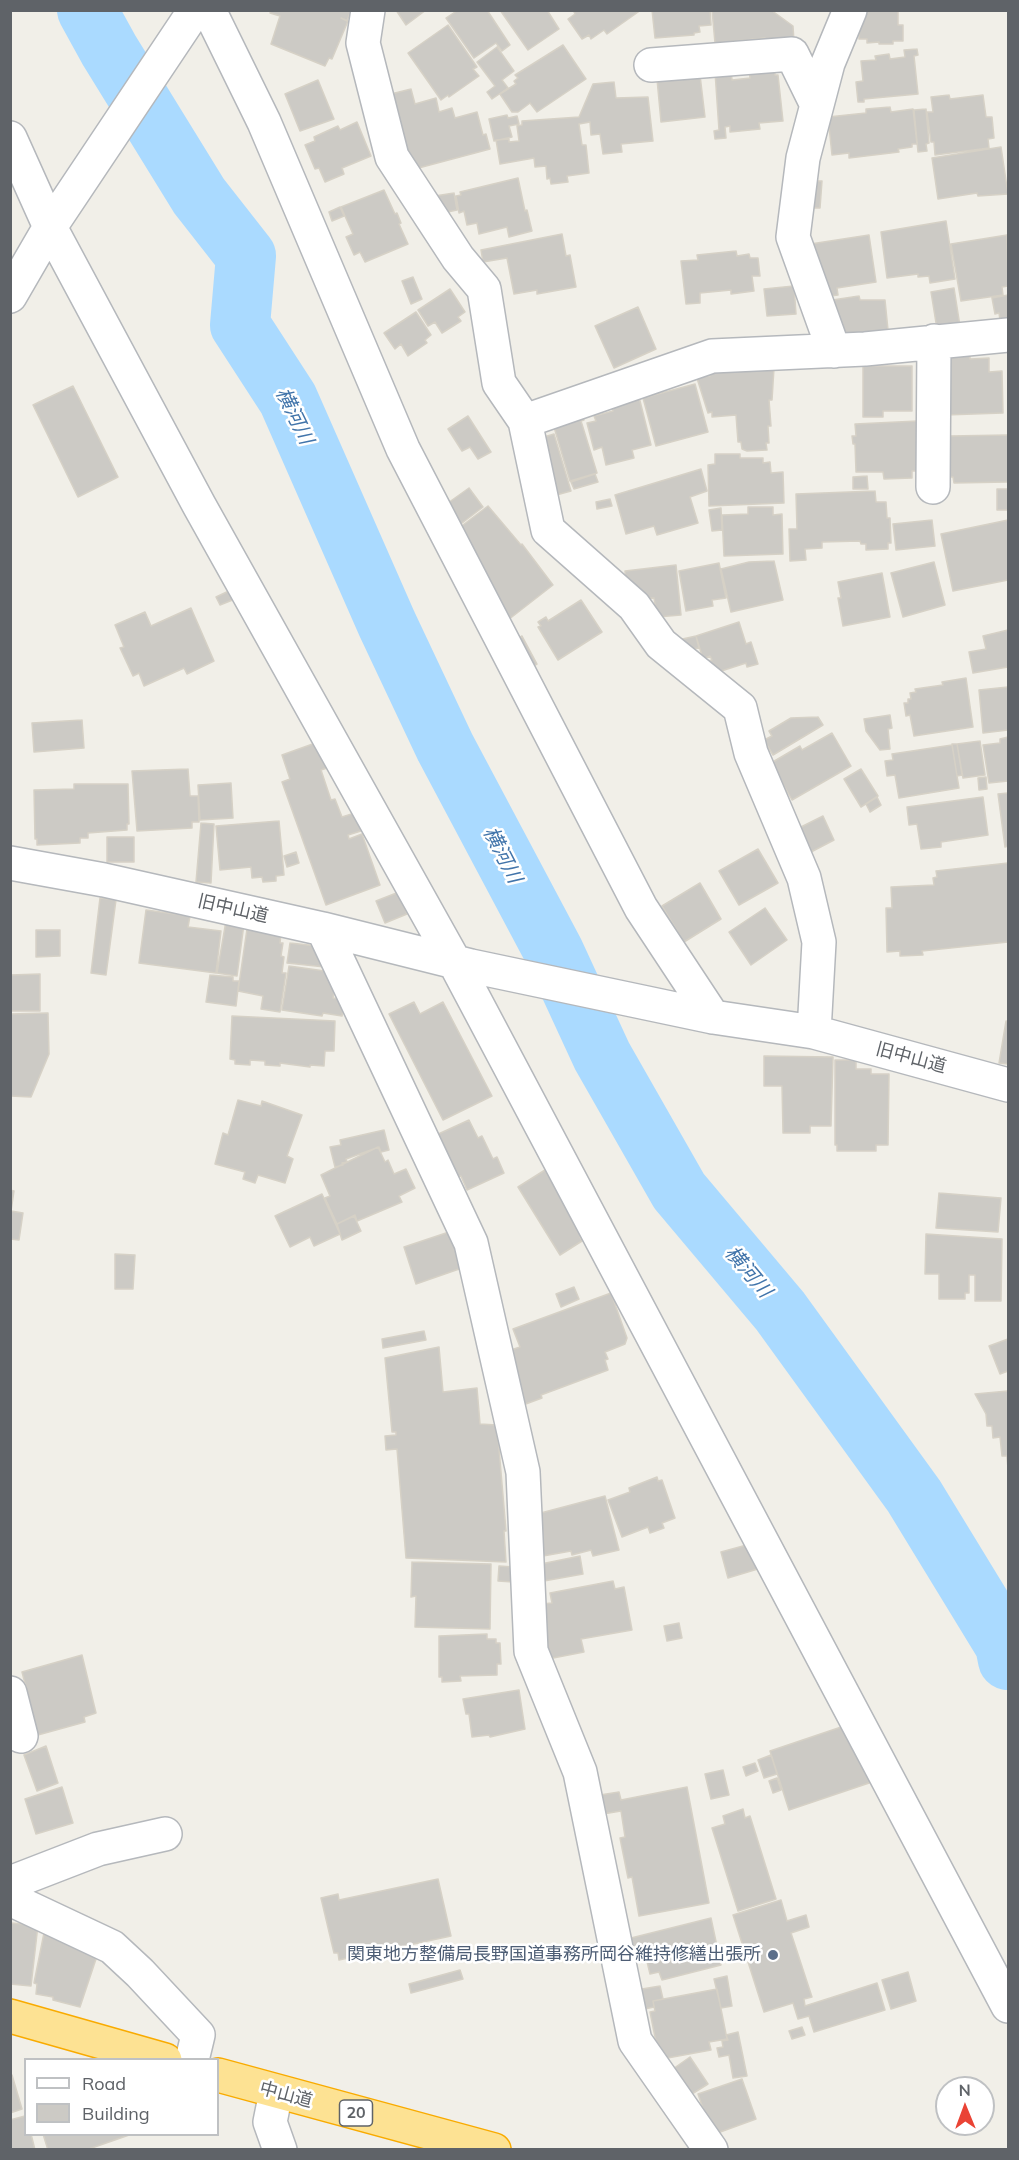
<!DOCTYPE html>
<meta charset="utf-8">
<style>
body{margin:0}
#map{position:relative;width:1019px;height:2160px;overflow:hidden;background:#f1efe8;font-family:Mulish,sans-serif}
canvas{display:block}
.frame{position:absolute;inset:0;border:12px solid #5f6368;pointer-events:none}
.legend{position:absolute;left:24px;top:2058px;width:195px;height:78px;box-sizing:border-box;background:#fff;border:2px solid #bfc1c3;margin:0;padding:8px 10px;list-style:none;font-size:18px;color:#5f6368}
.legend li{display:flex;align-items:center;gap:12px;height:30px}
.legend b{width:30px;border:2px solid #bfc1c3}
.north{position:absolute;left:935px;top:2076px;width:60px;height:60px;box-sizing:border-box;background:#fff;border:2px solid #bfc1c3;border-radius:50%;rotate:359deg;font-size:16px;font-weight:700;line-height:24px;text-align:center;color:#5f6368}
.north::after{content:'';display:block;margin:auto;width:21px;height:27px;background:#ea4335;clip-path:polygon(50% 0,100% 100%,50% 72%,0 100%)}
</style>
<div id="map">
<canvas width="1019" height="2160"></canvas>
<div class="frame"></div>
<ul class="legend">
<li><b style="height:8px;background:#fff"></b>Road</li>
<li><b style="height:16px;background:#cccac5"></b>Building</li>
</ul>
<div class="north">N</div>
</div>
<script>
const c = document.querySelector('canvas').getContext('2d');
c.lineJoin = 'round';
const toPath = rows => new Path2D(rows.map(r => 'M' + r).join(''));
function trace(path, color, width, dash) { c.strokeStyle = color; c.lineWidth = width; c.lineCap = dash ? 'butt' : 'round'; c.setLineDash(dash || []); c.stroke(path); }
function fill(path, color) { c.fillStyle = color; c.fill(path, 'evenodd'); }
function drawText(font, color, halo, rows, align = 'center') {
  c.font = font + ' Mulish,"Noto Sans JP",sans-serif'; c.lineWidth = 5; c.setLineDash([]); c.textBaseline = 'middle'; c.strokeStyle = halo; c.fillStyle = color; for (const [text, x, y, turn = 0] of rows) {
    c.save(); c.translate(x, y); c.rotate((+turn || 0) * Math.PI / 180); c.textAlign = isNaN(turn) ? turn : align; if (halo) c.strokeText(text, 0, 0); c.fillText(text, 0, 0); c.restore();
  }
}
const river = toPath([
 [87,10,109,50,199,196,246,256,240,325,288,399,387,624,445,747,554,952,602,1056,679,1191,780,1311,914,1496,1005,1645,1008,1660]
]);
const building = toPath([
 [271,10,351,10,347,21,341,18,348,21,332,59,329,58,325,66,271,44,280,16,270,13,271,10],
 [396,10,426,10,406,25,396,10],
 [458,10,487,10,510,45,502,51,496,43,474,58,446,18,458,10],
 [500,10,547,10,559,29,528,50,500,10],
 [573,10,641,10,607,34,604,30,591,39,589,35,582,39,568,19,575,14,573,10],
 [652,10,710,10,711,25,699,26,700,32,694,33,694,35,655,38,652,10],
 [712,10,771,10,793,26,794,42,766,44,765,38,715,43,712,10],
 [865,10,898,10,898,25,903,25,903,41,893,41,893,44,879,44,879,42,867,43,867,39,859,39,859,21,865,10],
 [448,25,477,67,473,69,479,76,449,97,448,95,441,100,408,53,448,25],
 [563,45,586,79,537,112,530,103,518,112,512,112,500,94,516,84,514,81,518,78,515,75,563,45],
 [497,47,514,71,502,80,508,88,492,99,487,92,495,86,477,62,497,47],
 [917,49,918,55,914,56,918,94,864,99,864,102,858,102,856,82,863,81,861,61,876,60,875,56,889,54,890,59,905,57,904,50,917,49],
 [774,65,775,75,778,75,783,121,759,123,760,129,730,132,730,126,725,127,726,138,715,139,714,131,719,130,715,72,731,70,732,80,750,78,749,68,774,65],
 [700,75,705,117,661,122,657,79,700,75],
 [318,80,334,119,300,131,285,94,318,80],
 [614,82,616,98,648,97,653,141,621,144,622,152,603,154,600,134,591,135,590,122,579,124,582,145,586,145,589,173,567,176,568,182,551,184,550,178,547,179,546,166,535,167,534,158,500,164,496,140,509,139,509,142,519,141,517,126,522,125,522,121,579,117,593,84,614,82],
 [411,89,415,104,436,98,439,112,452,108,455,118,477,112,483,135,486,134,490,149,411,170,387,95,411,89],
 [949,95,950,99,983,95,986,117,992,117,994,138,988,139,989,148,935,155,934,142,931,142,927,112,933,112,931,97,949,95],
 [890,107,891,112,913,109,917,144,912,144,912,147,898,149,899,152,849,158,849,153,832,155,828,117,866,113,866,109,890,107],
 [926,109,929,143,926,144,927,151,918,152,914,110,926,109],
 [507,115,508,118,517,116,519,124,509,126,512,137,494,141,489,119,507,115],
 [357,122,371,156,342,168,344,174,325,182,319,168,315,169,305,145,315,141,314,137,338,126,340,130,357,122],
 [1001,147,1008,194,978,196,977,193,938,199,932,158,1001,147],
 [518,178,525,211,527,210,532,231,509,237,507,227,479,234,477,223,467,225,464,211,459,213,456,196,461,195,460,192,518,178],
 [808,181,822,181,820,208,806,208,808,181],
 [384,190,395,214,397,213,401,223,399,224,408,244,365,262,360,252,354,255,346,237,353,234,341,207,384,190],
 [454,193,457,210,438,214,435,196,454,193],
 [340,207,344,216,332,221,329,212,340,207],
 [946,221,955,279,930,283,929,276,918,277,918,274,887,278,881,232,946,221],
 [562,234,566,256,570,255,576,287,537,294,537,290,514,294,507,258,483,262,481,250,562,234],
 [869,235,876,282,837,288,838,295,822,297,804,245,869,235],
 [1007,235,1008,286,1002,287,1003,295,961,301,951,244,1007,235],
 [736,251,737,256,749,254,750,258,758,258,760,276,752,276,754,291,731,294,731,290,700,293,700,303,686,304,681,261,698,260,697,255,736,251],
 [413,277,422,299,411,304,402,281,413,277],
 [794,286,796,314,767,316,764,289,794,286],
 [954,288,960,326,937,329,931,292,954,288],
 [450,289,465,312,458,317,461,321,442,333,435,322,428,326,418,310,450,289],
 [1008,295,1008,326,1001,327,999,313,995,314,992,298,1008,295],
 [859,296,860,300,885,300,888,330,839,337,826,301,859,296],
 [638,307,656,349,614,368,595,326,638,307],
 [416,312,431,335,425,340,427,343,408,356,401,344,395,349,384,333,416,312],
 [944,352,970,352,970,359,989,358,989,372,1002,371,1003,413,945,415,944,352],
 [863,366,912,366,912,411,883,411,883,417,863,417,863,366],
 [774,368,772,400,769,400,771,426,768,426,769,443,766,443,767,450,747,451,742,449,741,442,738,442,736,415,712,417,712,412,708,413,696,375,706,374,706,376,710,376,710,371,774,368],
 [695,384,708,432,656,446,643,398,695,384],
 [73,386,118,477,78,497,33,405,73,386],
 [639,397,651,445,632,450,634,458,606,465,602,447,594,450,587,423,596,421,594,416,613,411,612,404,639,397],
 [581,408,584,420,581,421,597,473,570,481,554,427,581,408],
 [468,416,491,452,478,459,470,447,462,451,448,429,468,416],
 [918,421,920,471,912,471,912,478,884,479,883,472,856,472,855,444,853,444,852,436,856,436,855,424,918,421],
 [554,434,571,491,549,497,534,440,554,434],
 [1008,435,1008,482,954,483,953,477,945,477,949,436,1008,435],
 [715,454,740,454,740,458,763,458,763,463,770,462,771,473,783,472,784,503,709,506,708,465,715,464,715,454],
 [701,469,707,491,690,497,698,523,657,535,654,526,626,534,615,495,701,469],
 [595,474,598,482,574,489,571,482,595,474],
 [867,476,868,489,853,489,853,477,867,476],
 [469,488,483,507,453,530,438,510,469,488],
 [997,489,1008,489,1008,510,997,510,997,489],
 [875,491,876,502,886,502,887,518,890,518,891,543,888,543,888,549,866,550,866,544,861,544,860,541,822,542,822,548,805,549,806,560,790,561,789,529,797,529,796,494,875,491],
 [610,499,612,506,597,509,596,502,610,499],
 [488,506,521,545,522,544,553,585,508,620,447,537,488,506],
 [748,507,773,507,773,515,782,514,783,554,724,556,722,515,748,514,748,507],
 [721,508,722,530,712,531,709,510,721,508],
 [932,520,935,546,896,550,893,524,932,520],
 [1008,520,1008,580,953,591,941,534,1008,520],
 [774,561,783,600,731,612,721,569,749,562,774,561],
 [934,562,945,605,903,617,891,573,934,562],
 [719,563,726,598,712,600,713,606,686,611,679,571,719,563],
 [676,565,681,615,657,617,654,598,640,599,626,584,625,571,676,565],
 [882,573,890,617,843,626,838,598,841,598,838,582,882,573],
 [231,590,235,599,220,605,216,597,231,590],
 [581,600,602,632,558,660,538,627,541,626,538,622,546,617,548,621,581,600],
 [191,608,214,661,187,674,184,668,144,686,139,673,133,676,120,648,124,647,115,625,145,612,151,626,191,608],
 [739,622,746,644,751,642,758,664,747,667,746,663,712,674,708,661,712,660,710,656,703,659,696,636,739,622],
 [1008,630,1008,667,973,673,969,652,986,649,983,636,1008,630],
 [522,636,537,664,526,670,511,643,522,636],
 [696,636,699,648,684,650,678,640,696,636],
 [966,678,973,727,914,736,910,715,906,716,904,703,908,703,908,699,911,699,910,693,916,692,915,689,943,685,942,682,966,678],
 [1008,687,1008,730,983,733,979,690,1008,687],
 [890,715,892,728,888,729,890,749,880,750,866,731,864,719,890,715],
 [818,717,823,725,773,755,764,740,772,736,769,731,791,718,818,717],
 [82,720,84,748,34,752,32,723,82,720],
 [832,733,851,766,792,800,771,763,800,746,802,750,832,733],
 [1008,737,1008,781,989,783,983,745,1000,743,1000,739,1008,737],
 [321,741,330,767,321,770,331,800,335,799,342,817,358,812,364,830,348,835,349,839,362,834,380,885,326,905,282,782,290,779,282,755,321,741],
 [980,741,985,775,963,778,957,744,980,741],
 [952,744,957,744,962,775,957,776,952,744],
 [952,745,959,788,899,798,895,775,887,776,885,761,893,760,892,754,952,745],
 [188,769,190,796,198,796,199,822,192,822,192,828,137,831,132,771,188,769],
 [861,769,878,796,861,807,844,779,861,769],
 [986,777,987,789,979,790,978,778,986,777],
 [231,783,233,818,200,820,198,785,231,783],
 [74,784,128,784,129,824,127,824,127,830,88,833,88,838,80,838,80,843,37,845,37,839,35,839,34,790,74,789,74,784],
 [1008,793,1008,846,1005,847,998,794,1008,793],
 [877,797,881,805,870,812,866,804,877,797],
 [983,797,988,835,941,842,941,847,921,849,917,824,909,825,907,807,983,797],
 [823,816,834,840,811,852,799,828,823,816],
 [279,821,284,875,276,876,276,881,263,882,262,877,252,878,251,867,220,870,216,826,279,821],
 [201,823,214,824,211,883,196,882,201,823],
 [107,837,134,837,134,862,107,862,107,837],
 [758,849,778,883,739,905,719,871,758,849],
 [296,852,299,863,287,867,284,856,296,852],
 [1008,863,1008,942,922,951,923,955,900,956,900,951,887,952,886,908,892,908,891,887,934,885,933,878,937,877,936,871,1008,863],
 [700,883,721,919,684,942,662,906,700,883],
 [399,892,407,914,385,923,376,901,399,892],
 [100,898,116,900,106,975,91,973,100,898],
 [765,908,787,940,751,965,729,932,765,908],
 [146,910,190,916,188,927,221,931,216,973,139,963,146,910],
 [226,921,244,924,237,976,217,973,226,921],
 [247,929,281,934,280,943,283,943,281,956,284,957,282,973,286,973,280,1012,261,1009,263,996,238,991,247,929],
 [36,930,60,930,60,956,36,957,36,930],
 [290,943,327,947,325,967,287,963,290,943],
 [289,966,332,972,335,987,333,998,345,999,342,1016,323,1013,322,1016,282,1010,289,966],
 [40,974,40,1011,10,1011,10,975,40,974],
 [210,975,233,977,233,981,239,981,236,1006,206,1002,210,975],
 [414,1002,420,1014,443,1002,492,1096,443,1120,389,1014,414,1002],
 [48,1013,49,1054,31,1097,10,1096,10,1014,48,1013],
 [232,1016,335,1021,334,1051,325,1051,324,1066,310,1065,310,1067,280,1063,280,1066,265,1065,265,1061,250,1060,250,1065,235,1064,235,1060,230,1059,232,1016],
 [1006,1021,1008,1022,1008,1064,999,1063,1006,1021],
 [764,1056,833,1057,831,1126,810,1126,810,1133,783,1133,782,1086,764,1086,764,1056],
 [835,1060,856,1060,856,1069,871,1069,871,1074,889,1074,888,1145,876,1145,876,1151,837,1151,837,1145,835,1145,835,1060],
 [238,1100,261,1106,262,1101,302,1115,287,1156,293,1159,285,1183,258,1175,255,1183,243,1179,245,1172,215,1164,223,1133,228,1135,238,1100],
 [469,1120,478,1138,482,1136,493,1159,497,1157,504,1173,467,1190,461,1176,451,1179,434,1136,469,1120],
 [384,1130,389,1150,381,1152,379,1147,346,1159,347,1162,342,1163,343,1165,335,1167,330,1147,341,1145,340,1140,384,1130],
 [378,1147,385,1162,388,1160,394,1174,406,1169,415,1188,399,1196,402,1202,357,1221,355,1215,337,1224,325,1198,330,1196,321,1175,378,1147],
 [545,1170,584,1235,580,1237,582,1241,560,1255,518,1187,545,1170],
 [10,1190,14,1191,11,1211,23,1213,19,1240,10,1239,10,1190],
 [939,1193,1001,1198,998,1232,936,1228,939,1193],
 [322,1194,340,1234,314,1246,310,1237,290,1247,275,1216,322,1194],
 [354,1216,361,1231,342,1240,337,1224,354,1216],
 [449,1232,462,1268,416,1284,404,1247,449,1232],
 [926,1234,1002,1239,1001,1301,975,1301,975,1275,969,1275,969,1293,965,1293,965,1299,939,1299,939,1274,925,1274,926,1234],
 [115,1254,135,1255,133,1289,115,1289,115,1254],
 [574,1287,579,1299,561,1307,556,1294,574,1287],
 [611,1293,627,1338,625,1344,605,1352,608,1359,605,1360,608,1370,541,1395,542,1398,523,1405,508,1351,520,1347,513,1329,611,1293],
 [424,1331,426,1340,383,1348,382,1339,424,1331],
 [1008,1339,1008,1371,1000,1374,989,1346,1008,1339],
 [439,1347,443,1392,477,1388,480,1424,497,1425,506,1531,504,1531,506,1562,406,1558,397,1449,386,1450,385,1436,396,1435,396,1432,392,1432,385,1358,439,1347],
 [1008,1391,1008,1469,1007,1456,1002,1456,1000,1437,993,1438,992,1426,987,1426,986,1414,975,1394,1008,1391],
 [657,1477,658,1481,662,1480,675,1518,662,1523,664,1528,650,1533,648,1527,622,1537,608,1500,630,1492,629,1488,657,1477],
 [605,1496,619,1550,593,1556,591,1550,572,1555,571,1551,543,1556,537,1514,605,1496],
 [754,1543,761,1568,728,1578,721,1552,754,1543],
 [580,1556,583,1574,544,1581,541,1564,580,1556],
 [412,1562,491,1564,490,1629,415,1627,416,1596,411,1597,412,1562],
 [499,1566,514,1567,513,1582,498,1581,499,1566],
 [613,1581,615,1589,624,1587,632,1630,581,1639,584,1652,548,1659,542,1604,552,1603,550,1593,613,1581],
 [679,1623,682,1638,667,1641,664,1626,679,1623],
 [487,1634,487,1639,496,1639,496,1643,500,1643,501,1664,497,1664,497,1675,460,1676,461,1681,442,1682,442,1677,439,1677,439,1636,487,1634],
 [82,1655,96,1713,84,1717,85,1722,27,1738,14,1698,28,1695,22,1672,82,1655],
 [519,1690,525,1729,490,1737,489,1735,472,1737,469,1714,466,1714,463,1699,519,1690],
 [856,1722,875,1781,789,1810,770,1751,856,1722],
 [46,1746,58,1783,37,1791,24,1755,46,1746],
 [771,1755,777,1774,764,1778,758,1760,771,1755],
 [755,1763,758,1771,746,1776,743,1767,755,1763],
 [723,1770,729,1795,711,1799,705,1774,723,1770],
 [777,1778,781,1790,773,1793,769,1781,777,1778],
 [62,1787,73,1823,36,1834,25,1799,62,1787],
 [687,1787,709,1903,639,1916,632,1877,628,1878,620,1838,625,1837,621,1811,603,1814,600,1795,619,1792,621,1800,687,1787],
 [743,1809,745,1818,750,1816,776,1899,738,1911,712,1828,725,1824,723,1816,743,1809],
 [438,1879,451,1936,339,1960,338,1953,334,1953,321,1898,338,1894,339,1900,438,1879],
 [781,1900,787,1921,806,1915,809,1927,791,1933,812,1997,804,1999,805,2006,877,1983,885,2010,814,2032,809,2016,798,2019,793,2003,764,2012,733,1915,781,1900],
 [711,1918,721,1965,662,1980,659,1972,650,1974,644,1949,627,1954,623,1940,711,1918],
 [10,1923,38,1925,31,1986,10,1984,10,1923],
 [44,1933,97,1956,80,2007,53,2000,53,1997,36,1994,37,1984,34,1983,44,1933],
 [460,1970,463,1979,411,1993,409,1984,460,1970],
 [908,1972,916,2001,891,2009,882,1980,908,1972],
 [727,1976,732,2006,721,2008,714,1979,727,1976],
 [660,1986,663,1999,653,2001,654,2007,640,2010,636,1990,660,1986],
 [717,1989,727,2039,709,2042,711,2050,662,2059,658,2052,650,2012,655,2011,653,2001,717,1989],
 [802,2027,805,2035,792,2039,789,2031,802,2027],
 [738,2032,747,2076,733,2078,729,2055,719,2057,717,2048,723,2047,722,2041,728,2040,726,2035,738,2032],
 [690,2057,708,2084,687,2097,670,2071,690,2057],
 [12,2075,22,2109,10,2113,10,2076,12,2075],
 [742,2079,756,2119,712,2135,698,2094,742,2079],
 [25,2116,26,2134,31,2134,35,2150,10,2150,10,2120,25,2116],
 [43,2134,132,2134,86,2150,48,2150,43,2134]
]);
const minor = toPath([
 [209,10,264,122,403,449,641,908,713,1017],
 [368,10,363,43,392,157,458,258,484,289,499,383,525,421,548,530,634,606,661,644,740,708,751,753,804,878,819,942,814,1032],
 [651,65,792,54,817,105],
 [10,138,50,227,199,505,454,961,1008,2006],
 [10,296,50,227,195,10],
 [834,351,793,237,803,158,828,63,850,10],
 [525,421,712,356,865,349,1008,335],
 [933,487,934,341],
 [10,863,104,880,323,929,471,966,713,1017,814,1032,1008,1085],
 [323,929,471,1243,523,1472,531,1651,580,1772,635,2041,711,2150],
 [10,1693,21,1736],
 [10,1883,98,1849,165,1834],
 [10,1899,112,1947,140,1973,198,2035,192,2060],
 [276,2092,270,2122,280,2150]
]);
const highway = toPath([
 [10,2016,165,2060],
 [218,2075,494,2150]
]);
const markers = [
 [773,1955,6,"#5c6f8a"]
];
const shields = [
 [356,2113,33]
];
const shieldNames = [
 ["20",356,2113]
];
const streetNames = [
 ["旧中山道",233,909,13],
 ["旧中山道",911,1058,15],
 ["中山道",286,2095,15]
];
const serviceNames = [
 ["関東地方整備局長野国道事務所岡谷維持修繕出張所",761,1955]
];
const waterNames = [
 ["横河川",294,416,64],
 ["横河川",502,855,63],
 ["横河川",748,1272,50]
];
trace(river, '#aadaff', 60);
fill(building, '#cccac5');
trace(building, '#d6d1c6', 1.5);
trace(minor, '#b5b8bc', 36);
trace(highway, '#f9ab00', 36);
trace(minor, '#fff', 33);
trace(highway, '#fde293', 33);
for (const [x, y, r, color] of markers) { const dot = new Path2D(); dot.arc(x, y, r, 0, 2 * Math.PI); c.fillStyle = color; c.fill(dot); trace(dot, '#fff', 2); }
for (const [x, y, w] of shields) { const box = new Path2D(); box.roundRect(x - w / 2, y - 13, w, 26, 4.5); c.fillStyle = '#fff'; c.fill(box); trace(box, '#5f6368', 1.5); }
drawText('bold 16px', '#5f6368', null, shieldNames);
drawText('18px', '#5f6368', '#fff', streetNames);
drawText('18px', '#4e5e75', '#fff', serviceNames, 'right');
drawText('italic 20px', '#4174aa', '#fff', waterNames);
</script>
